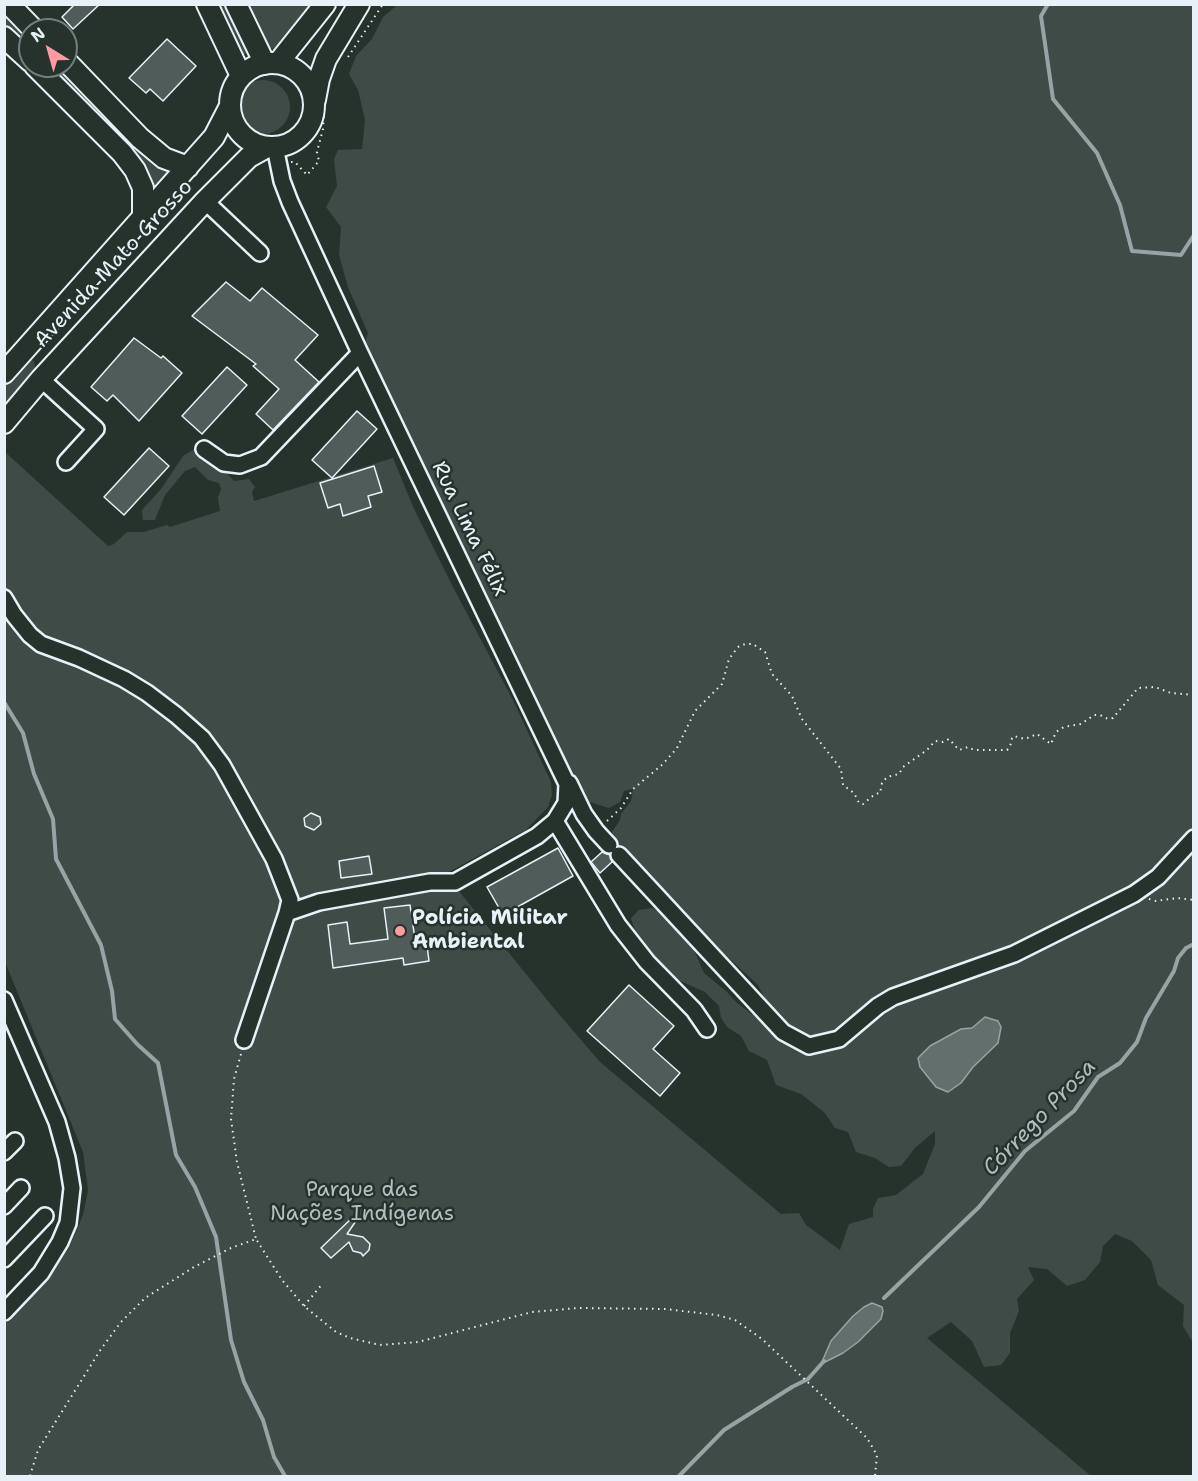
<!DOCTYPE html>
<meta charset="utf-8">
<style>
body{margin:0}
#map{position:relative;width:1198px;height:1481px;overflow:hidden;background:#26332d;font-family:"Shantell Sans",sans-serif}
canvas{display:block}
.frame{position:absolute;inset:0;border:6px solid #e8f1f8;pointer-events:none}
.north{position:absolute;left:18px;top:18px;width:60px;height:60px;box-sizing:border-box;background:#26332d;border:2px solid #747f7e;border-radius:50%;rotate:323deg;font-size:16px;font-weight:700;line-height:24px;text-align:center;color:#e8f1f8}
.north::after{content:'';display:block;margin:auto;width:21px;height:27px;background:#ff9aa2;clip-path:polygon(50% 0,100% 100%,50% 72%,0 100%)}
</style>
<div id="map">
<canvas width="1198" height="1481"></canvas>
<div class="frame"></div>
<div class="north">N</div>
</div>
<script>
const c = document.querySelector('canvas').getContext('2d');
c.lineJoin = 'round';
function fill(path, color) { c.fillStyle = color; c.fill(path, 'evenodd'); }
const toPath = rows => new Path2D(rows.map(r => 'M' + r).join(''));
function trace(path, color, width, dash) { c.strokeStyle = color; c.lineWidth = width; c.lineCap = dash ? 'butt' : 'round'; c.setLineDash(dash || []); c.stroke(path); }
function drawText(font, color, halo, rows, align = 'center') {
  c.font = font + ' "Shantell Sans",sans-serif'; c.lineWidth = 5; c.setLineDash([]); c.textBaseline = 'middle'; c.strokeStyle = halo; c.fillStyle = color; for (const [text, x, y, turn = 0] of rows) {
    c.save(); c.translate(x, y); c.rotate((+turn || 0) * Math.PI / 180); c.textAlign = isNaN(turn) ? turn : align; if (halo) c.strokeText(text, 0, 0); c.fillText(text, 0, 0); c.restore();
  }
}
const green = toPath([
 [195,5,325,5,278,63,273,48,230,57,212,26],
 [397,5,1193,5,1193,1343,1183,1326,1184,1305,1158,1285,1151,1260,1132,1241,1115,1234,1103,1246,1100,1262,1085,1280,1067,1286,1047,1269,1028,1267,1034,1280,1017,1299,1019,1311,1010,1333,1010,1353,1001,1365,984,1367,972,1341,951,1322,927,1338,1091,1476,5,1476,5,1322,48,1275,69,1248,83,1215,88,1190,83,1152,5,962,4,451,108,546,114,544,127,532,144,532,167,525,170,527,220,511,218,498,221,489,219,483,208,480,195,467,185,471,165,495,155,520,143,520,142,510,161,489,183,456,196,448,211,464,220,465,234,481,249,479,255,487,252,492,254,501,393,458,414,509,455,591,513,700,551,782,552,795,548,807,526,830,445,874,552,1006,600,1062,781,1214,799,1213,806,1225,840,1250,849,1224,873,1217,873,1209,878,1198,896,1195,923,1174,935,1144,935,1131,915,1148,901,1166,889,1167,875,1158,856,1152,848,1132,835,1128,825,1113,801,1094,776,1085,767,1060,749,1051,741,1036,727,1027,721,1018,719,1006,705,992,674,978,636,935,631,918,639,910,652,908,664,913,677,930,691,943,704,973,727,992,736,1002,774,1031,786,1033,782,1016,765,999,758,985,696,928,686,913,658,885,641,875,625,857,612,832,620,820,621,814,631,801,633,789,624,791,620,802,609,808,589,802,585,792,566,774,362,353,368,333,348,287,339,255,341,227,326,207,337,186,334,159,338,150,362,149,365,120,358,90,349,74,356,56,372,39,383,17],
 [4,12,30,36,30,53,5,29],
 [44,66,61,66,180,168,152,200],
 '236 107a27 27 0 1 1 54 0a27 27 0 1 1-54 0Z',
 [29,359,34,361,35,367,32,374,5,406,4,379]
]);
const water = toPath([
 [985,1017,998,1021,1001,1027,998,1043,973,1067,961,1083,948,1092,936,1087,920,1067,918,1058,930,1046,961,1029,972,1028,985,1017],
 [872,1303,882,1307,883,1311,881,1319,858,1342,843,1353,821,1364,831,1341,853,1316,864,1307,872,1303]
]);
const stream = toPath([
 [1048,4,1041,16,1053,99,1097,153,1120,205,1132,251,1181,255,1194,235],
 [4,702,23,733,34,774,53,819,56,859,101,945,112,991,115,1019,137,1044,158,1063,176,1155,195,1187,216,1237,231,1340,244,1382,263,1420,274,1457,285,1476],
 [884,1298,979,1207,1025,1151,1074,1111,1098,1077,1120,1063,1137,1042,1146,1018,1174,971,1178,958,1186,948,1194,944],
 [679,1476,724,1430,792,1387,808,1379,824,1361]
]);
const building = toPath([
 [75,4,100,4,73,29,62,17,75,4],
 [167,39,196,66,163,101,150,89,146,93,129,78,167,39],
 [226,282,250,301,262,288,318,335,295,360,319,382,273,430,256,414,279,389,253,366,256,364,192,316,226,282],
 [134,338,161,358,163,356,182,373,139,421,113,395,107,401,91,387,134,338],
 [227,367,247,385,202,434,182,416,227,367],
 [357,411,377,429,332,478,312,460,357,411],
 [149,448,169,466,124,515,104,497,149,448],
 [374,466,382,492,368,496,371,507,343,516,340,504,328,508,320,483,374,466],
 [311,813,320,817,321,824,314,830,305,826,304,818,311,813],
 [558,848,573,876,503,915,487,887,558,848],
 [602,852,610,855,612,862,600,873,591,862,602,852],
 [369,856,372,874,341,878,339,861,369,856],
 [410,905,415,939,426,938,429,961,404,965,403,958,333,968,328,925,347,922,350,944,388,939,384,908,410,905],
 [629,985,674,1026,653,1049,680,1073,660,1096,587,1031,629,985],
 [355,1215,358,1218,347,1234,363,1237,370,1244,369,1250,363,1256,361,1253,353,1251,349,1242,331,1258,321,1248,355,1215]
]);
const path = toPath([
 [348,57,383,4],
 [291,162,295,162,307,175,319,161,317,152,323,129,324,113],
 [607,821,621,808,633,789,663,764,677,748,695,711,722,684,729,659,738,647,745,644,753,644,765,652,772,674,792,696,802,719,841,769,843,785,854,793,859,803,863,804,875,794,880,793,882,783,887,777,899,774,903,767,927,750,935,741,943,742,949,739,959,750,968,747,974,750,1007,750,1010,747,1012,738,1014,736,1025,739,1037,734,1051,744,1056,732,1064,727,1081,724,1094,715,1100,715,1108,719,1113,718,1138,688,1155,687,1171,693,1194,695],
 [1149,899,1156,901,1177,898,1194,900],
 [241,1054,234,1079,231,1119,237,1162,256,1239],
 [304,1306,323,1283],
 [30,1476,38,1450,101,1349,121,1322,145,1298,194,1267,231,1248,256,1239,282,1280,304,1306,336,1332,350,1338,380,1345,418,1342,532,1312,578,1308,665,1309,717,1315,735,1320,762,1339,867,1438,877,1455,875,1476]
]);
const minor = toPath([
 [205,201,260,253],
 [41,379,96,429,66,462],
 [204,449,224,463,240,465,261,457,360,353],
 [4,598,14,615,30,635,41,644,79,658,124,679,147,693,176,715,202,738,222,765,274,859,290,900,287,913],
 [569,783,584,814,596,831,609,845],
 [555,821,618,925,647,962,694,1010,707,1029],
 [619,855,783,1032,809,1046,839,1039,878,1006,893,997,1014,954,1134,894,1158,877,1194,838],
 [4,1000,57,1122,67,1158,72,1188,68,1223,60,1242,41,1273,4,1312],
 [244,1040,287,913,319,902,430,882,455,882,537,836,555,821,566,803,567,784,360,353,290,202,282,181,275,147],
 [4,1152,15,1141],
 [4,1206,21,1188],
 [4,1259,45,1216]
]);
const major = toPath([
 [9,4,34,30],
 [207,4,241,76],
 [236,4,265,64],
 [4,37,30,61],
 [66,61,140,138,164,158,188,167],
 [278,63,325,4],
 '230 105a42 42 0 1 1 84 0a42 42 0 1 1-84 0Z',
 [35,66,122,153,135,170,143,188,143,217],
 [315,100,319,79,326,59,359,4],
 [4,373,214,137,230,106],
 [4,423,41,379,205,201,249,157,267,147]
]);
const markers = [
 [400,931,6,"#ff9aa2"]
];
const streetNames = [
 ["Avenida Mato Grosso",114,264,-47],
 ["Rua Lima Félix",469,529,64]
];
const poiNames = [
 ["Polícia Militar",412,919],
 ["Ambiental",412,943]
];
const parkNames = [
 ["Parque das",362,1191],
 ["Nações Indígenas",362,1215]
];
const waterNames = [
 ["Córrego Prosa",1040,1118,-46]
];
fill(green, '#3e4b47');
fill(water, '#636f6d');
trace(water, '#98a3a5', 1.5);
trace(stream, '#98a3a5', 4);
fill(building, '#505c59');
trace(building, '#e8f1f8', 1.5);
trace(minor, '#e8f1f8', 20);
trace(major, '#e8f1f8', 24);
trace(path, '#e8f1f8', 2, [1.5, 4.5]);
trace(minor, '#26332d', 15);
trace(major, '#26332d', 20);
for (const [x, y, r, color] of markers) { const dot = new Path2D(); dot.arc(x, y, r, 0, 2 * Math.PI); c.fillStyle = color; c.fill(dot); trace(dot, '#26332d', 2); }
drawText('21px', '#e8f1f8', '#26332d', streetNames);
drawText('bold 21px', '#e8f1f8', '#26332d', poiNames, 'left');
drawText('21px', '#b5bfc3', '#26332d', parkNames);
drawText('italic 22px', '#b3bdc0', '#26332d', waterNames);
</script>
